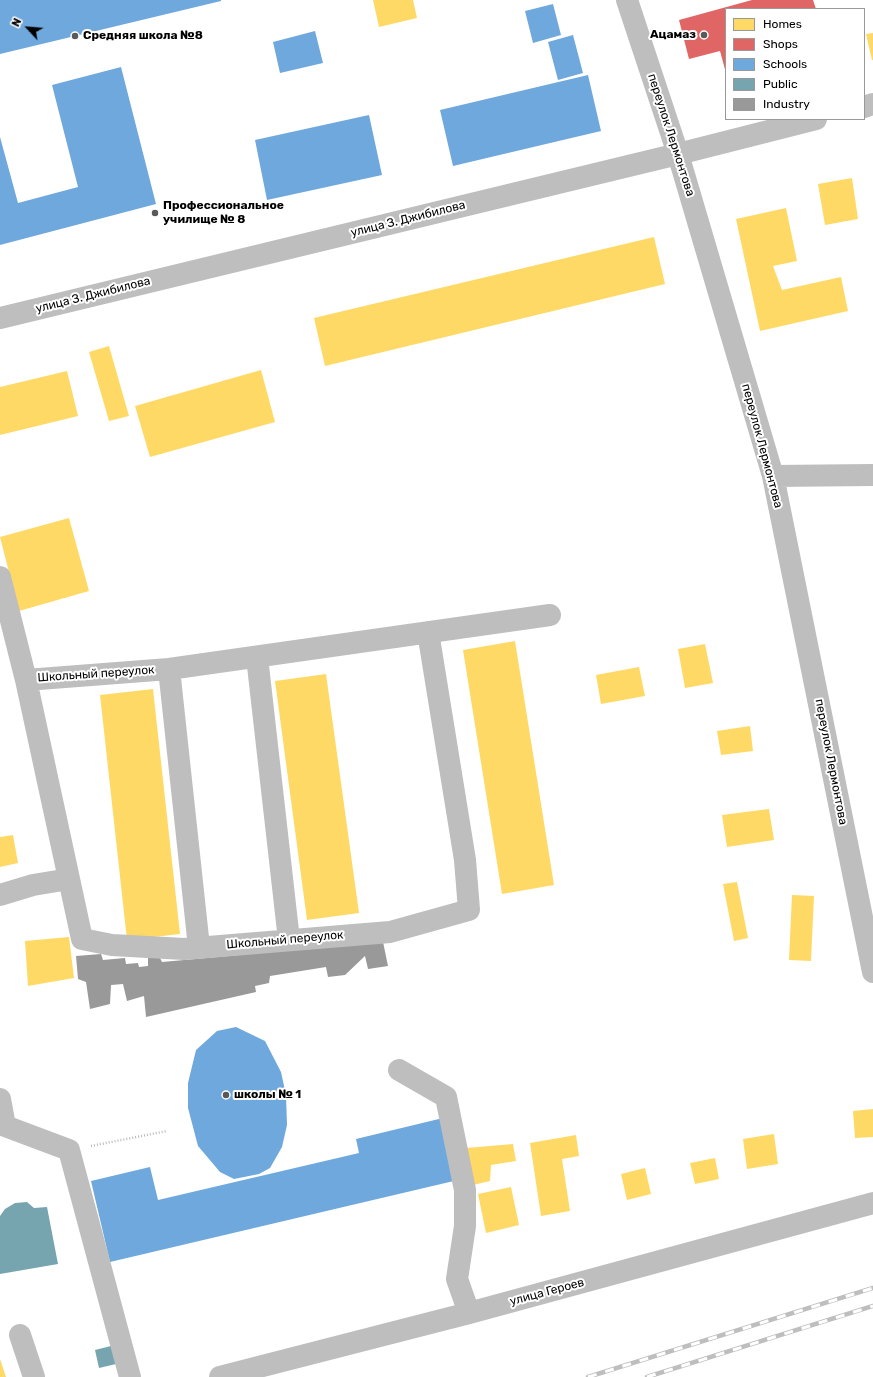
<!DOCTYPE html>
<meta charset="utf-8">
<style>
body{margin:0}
#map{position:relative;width:873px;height:1377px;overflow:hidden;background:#fff;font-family:Rubik,sans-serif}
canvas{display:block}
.legend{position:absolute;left:725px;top:8px;width:140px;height:112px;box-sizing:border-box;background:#fff;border:1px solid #999;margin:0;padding:5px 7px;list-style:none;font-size:12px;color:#000}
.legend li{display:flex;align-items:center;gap:8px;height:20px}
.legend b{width:20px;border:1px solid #999}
.north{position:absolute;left:8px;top:8px;width:40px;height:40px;-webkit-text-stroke:3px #fff;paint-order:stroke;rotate:296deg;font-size:11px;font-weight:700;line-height:16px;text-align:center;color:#000}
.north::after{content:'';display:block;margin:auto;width:14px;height:18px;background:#000;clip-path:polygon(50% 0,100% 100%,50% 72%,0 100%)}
</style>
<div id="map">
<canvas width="873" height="1377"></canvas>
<ul class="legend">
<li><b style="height:11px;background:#ffd966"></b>Homes</li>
<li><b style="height:11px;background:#e06666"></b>Shops</li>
<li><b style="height:11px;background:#6fa8dc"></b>Schools</li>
<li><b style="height:11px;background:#76a5af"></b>Public</li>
<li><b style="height:11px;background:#999"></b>Industry</li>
</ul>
<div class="north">N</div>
</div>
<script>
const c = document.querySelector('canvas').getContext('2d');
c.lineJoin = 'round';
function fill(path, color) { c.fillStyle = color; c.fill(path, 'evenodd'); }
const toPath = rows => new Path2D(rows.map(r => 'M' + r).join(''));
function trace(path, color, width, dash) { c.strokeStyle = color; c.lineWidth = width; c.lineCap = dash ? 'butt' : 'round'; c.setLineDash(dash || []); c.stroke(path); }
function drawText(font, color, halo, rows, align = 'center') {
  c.font = font + ' Rubik,sans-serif'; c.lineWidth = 4; c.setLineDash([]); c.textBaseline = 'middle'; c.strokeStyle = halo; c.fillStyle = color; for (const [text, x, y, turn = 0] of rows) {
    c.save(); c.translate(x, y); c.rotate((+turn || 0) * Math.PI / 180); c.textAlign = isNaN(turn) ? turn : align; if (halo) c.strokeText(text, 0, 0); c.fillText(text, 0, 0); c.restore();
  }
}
const homes = toPath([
 [373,0,413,0,417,18,379,27],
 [873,33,873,60,872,60,866,34],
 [852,178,858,219,825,225,818,184],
 [786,208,797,261,773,266,782,290,841,277,848,311,760,331,736,219],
 [654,237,665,284,325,366,314,318],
 [109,346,129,416,109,421,89,352],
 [261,370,275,422,150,457,135,406],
 [67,371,78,416,0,435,0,387],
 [69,518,89,591,19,611,0,537],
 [515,641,554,885,502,894,463,650],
 [705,644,713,683,685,688,678,649],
 [639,667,645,696,601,704,596,675],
 [326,674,359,913,307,920,275,681],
 [153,689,180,934,127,940,100,695],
 [750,726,753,751,721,755,717,731],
 [769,809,774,840,727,847,722,815],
 [13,835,18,863,0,867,0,837],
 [737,882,748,938,734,941,723,884],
 [792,895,814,896,811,961,789,960],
 [69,937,74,978,28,986,25,941],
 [873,1109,873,1137,855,1138,853,1111],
 [774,1134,778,1164,747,1169,743,1139],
 [576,1135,579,1156,562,1159,570,1211,541,1216,530,1143],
 [513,1144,516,1161,491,1165,490,1181,473,1185,466,1148],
 [715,1158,719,1179,695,1184,690,1163],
 [645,1168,651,1194,627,1200,621,1174],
 [511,1187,519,1225,486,1233,478,1194],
 [0,1359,6,1377,0,1377]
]);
const shops = toPath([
 [752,0,813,0,816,9,726,9,726,73,720,51,689,59,679,20]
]);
const schools = toPath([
 [0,0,221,0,221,1,0,54],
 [553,4,561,35,533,43,525,11],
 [315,31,323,63,280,73,273,42],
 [573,35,583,73,558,80,548,42],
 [121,67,156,204,0,245,0,137,18,203,78,187,52,85],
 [588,75,601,131,453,166,440,110],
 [369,115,382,175,267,200,255,140],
 [236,1027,265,1041,281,1072,286,1095,287,1125,282,1147,270,1168,259,1174,234,1179,220,1172,198,1146,188,1108,188,1083,196,1050,217,1031],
 [443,1118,458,1180,110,1262,91,1181,150,1167,158,1200,359,1153,356,1139]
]);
const public = toPath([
 [27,1202,34,1208,47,1207,58,1264,0,1274,0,1216,5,1209,15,1203],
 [111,1346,116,1364,99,1368,95,1350]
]);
const industry = toPath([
 [382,937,388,966,368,969,365,956,345,975,328,977,326,967,270,976,269,983,255,986,256,992,146,1017,144,996,127,1001,123,984,111,985,110,1004,90,1009,86,982,78,979,76,956,101,954,103,960,125,958,126,964,138,963,139,967,148,966,148,958,160,958,162,962,251,954]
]);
const path = toPath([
 [91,1146,167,1131]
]);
const minor = toPath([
 [627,0,678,154,773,476,873,972],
 [864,107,873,104],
 [0,318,678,154,816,119],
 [773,476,873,475],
 [0,577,26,680,82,939,112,945,184,949,390,932,469,910,465,860,428,632],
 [257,657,289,940],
 [169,669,199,947],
 [26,680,169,669,550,615],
 [0,895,33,885,69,879],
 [399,1070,446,1097,465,1190,465,1226,457,1279,469,1313],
 [0,1099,5,1126,69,1150,130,1377],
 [20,1335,34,1377],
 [220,1377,469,1313,873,1203]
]);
const rail = toPath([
 [588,1377,873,1288],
 [647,1377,873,1306]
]);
const markers = [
 [704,35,4,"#595959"],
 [75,36,4,"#595959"],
 [155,213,4,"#595959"],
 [226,1095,4,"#595959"]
];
const poiNames = [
 ["Ацамаз",696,35,"right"],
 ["Средняя школа №8",83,36],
 ["Профессиональное",163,206],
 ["училище № 8",163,220],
 ["школы № 1",234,1095]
];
const streetNames = [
 ["переулок Лермонтова",671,135,72],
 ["улица З. Джибилова",408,219,-14],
 ["улица З. Джибилова",93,295,-14],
 ["переулок Лермонтова",762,446,75],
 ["Школьный переулок",96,674,-4],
 ["переулок Лермонтова",831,762,79],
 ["Школьный переулок",285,940,-5],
 ["улица Героев",547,1292,-15]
];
fill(homes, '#ffd966');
fill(shops, '#e06666');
fill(schools, '#6fa8dc');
fill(public, '#76a5af');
fill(industry, '#999');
trace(path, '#b9b9b9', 2.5, [1, 2]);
trace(minor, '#bebebe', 22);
trace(rail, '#bebebe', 4.5);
trace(rail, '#fff', 3, [9]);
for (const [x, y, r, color] of markers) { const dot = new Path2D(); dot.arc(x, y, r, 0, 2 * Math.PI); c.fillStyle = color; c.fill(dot); trace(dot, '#fff', 1.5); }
drawText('bold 12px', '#000', '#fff', poiNames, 'left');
drawText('12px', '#000', '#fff', streetNames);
</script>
